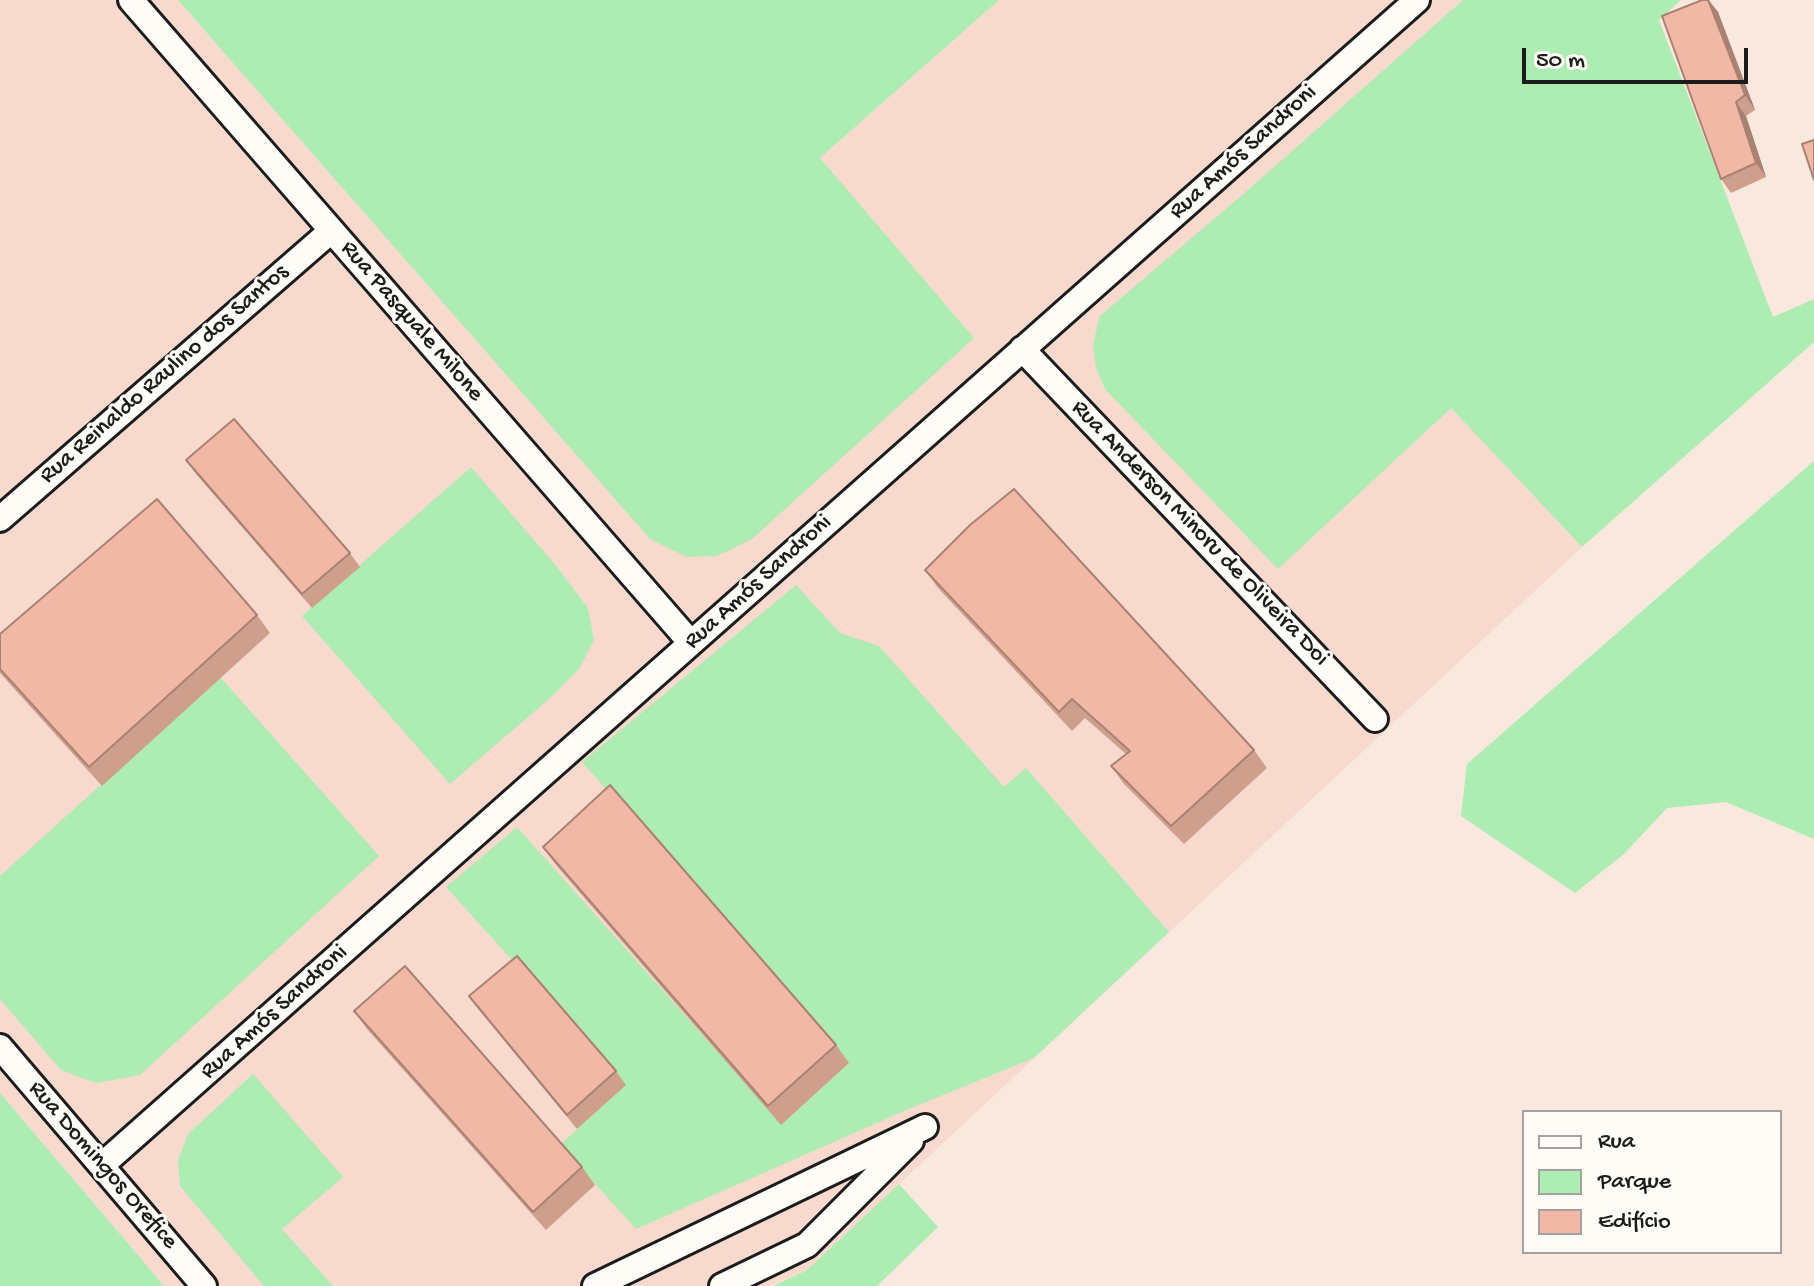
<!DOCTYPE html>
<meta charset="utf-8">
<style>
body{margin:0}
#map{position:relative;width:1814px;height:1286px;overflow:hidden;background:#f9e8de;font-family:"Gochi Hand",sans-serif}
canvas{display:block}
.legend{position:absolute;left:1522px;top:1110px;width:260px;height:144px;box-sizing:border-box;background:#fdfcf7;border:2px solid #a3a29f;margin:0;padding:10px 14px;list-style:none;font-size:24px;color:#1c1c1c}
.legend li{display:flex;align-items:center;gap:16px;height:40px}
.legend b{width:40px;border:2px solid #a3a29f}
.scale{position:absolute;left:1522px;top:48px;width:226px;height:36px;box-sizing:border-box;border:4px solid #1c1c1c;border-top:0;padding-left:10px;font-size:24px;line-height:28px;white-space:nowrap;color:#1c1c1c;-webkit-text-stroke:6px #fdfcf7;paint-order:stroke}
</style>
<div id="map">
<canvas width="1814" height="1286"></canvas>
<ul class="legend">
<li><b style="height:10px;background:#fdfcf7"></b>Rua</li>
<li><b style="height:22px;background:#adecb3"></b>Parque</li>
<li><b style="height:22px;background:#f1b9a5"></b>Edifício</li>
</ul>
<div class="scale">50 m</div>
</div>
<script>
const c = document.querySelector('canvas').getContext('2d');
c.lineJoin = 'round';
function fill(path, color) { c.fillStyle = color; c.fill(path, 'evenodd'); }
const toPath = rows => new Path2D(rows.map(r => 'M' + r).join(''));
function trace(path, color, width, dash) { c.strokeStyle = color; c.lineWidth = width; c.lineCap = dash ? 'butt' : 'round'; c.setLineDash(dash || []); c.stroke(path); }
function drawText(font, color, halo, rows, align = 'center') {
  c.font = font + ' "Gochi Hand",sans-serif'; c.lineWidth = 6; c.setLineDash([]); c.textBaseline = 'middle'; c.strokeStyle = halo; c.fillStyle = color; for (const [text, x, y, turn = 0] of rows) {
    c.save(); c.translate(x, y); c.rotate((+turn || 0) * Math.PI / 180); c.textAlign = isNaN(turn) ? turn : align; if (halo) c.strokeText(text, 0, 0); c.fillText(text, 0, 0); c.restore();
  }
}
const built = toPath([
 [0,0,178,0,538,407,999,0,1463,0,1248,191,1582,547,807,1270,769,1286,164,1286,0,1093]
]);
const green = toPath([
 [178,0,999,0,820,158,974,338,752,539,717,556,687,557,650,539],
 [1463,0,1681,0,1659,20,1773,317,1814,299,1814,342,1582,547,1451,408,1278,569,1105,389,1096,368,1093,344,1100,316,1248,190],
 [1814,461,1814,839,1726,802,1667,808,1624,854,1575,893,1461,816,1467,764],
 [471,467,557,567,588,608,594,640,579,669,551,697,450,784,302,616],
 [796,585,840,633,879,646,1004,787,1026,768,1169,932,1034,1058,911,1108,636,1229,560,1145,625,1085,446,887,517,827,782,1124,849,1063,582,762],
 [220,677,379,856,140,1075,96,1083,61,1070,0,999,0,876],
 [253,1074,343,1177,282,1229,333,1286,264,1286,180,1186,178,1160,188,1134],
 [0,1093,86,1194,164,1286,0,1286],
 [899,1184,938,1227,877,1286,773,1286,807,1270]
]);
const street = toPath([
 [131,0,691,643],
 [1022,349,1375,719],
 [0,519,331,231],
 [0,1047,204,1286],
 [102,1165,1417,0],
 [595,1286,925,1127],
 [722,1286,807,1245,911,1141]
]);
const wall = toPath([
 [1702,0,1709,0,1718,12,1755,110,1746,116,1766,177,1731,193,1721,179],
 [186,460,350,553,360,567,312,608,196,474],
 [925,570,1254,750,1267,768,1184,844,1124,784,1111,766,1126,754,1085,718,1072,731,938,588],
 [257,615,270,633,102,786,0,673,0,634],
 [543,847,836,1045,849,1063,781,1125,556,865],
 [469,996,616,1071,626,1085,577,1129,479,1010],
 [354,1011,582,1167,595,1185,546,1230,367,1029]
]);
const shadedWall = toPath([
 [1708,0,1718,12,1755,110,1745,95],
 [1736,102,1746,116,1766,177,1756,163]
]);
const building = toPath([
 [1702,0,1708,0,1745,95,1736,102,1756,163,1721,179,1662,16,1702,0],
 [1814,140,1814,180,1802,144,1814,140],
 [234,419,350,553,302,594,186,460,234,419],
 [1014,489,1254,750,1171,826,1111,766,1130,751,1072,699,1059,712,925,570,970,525,1014,489],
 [157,499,257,615,89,767,0,669,0,634,157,499],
 [610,785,836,1045,768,1106,543,847,610,785],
 [517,956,616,1071,567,1115,469,996,517,956],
 [405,966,582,1167,533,1212,354,1011,405,966]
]);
const streetNames = [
 ["Rua Amós Sandroni",1244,153,-42],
 ["Rua Pasquale Milone",411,322,49],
 ["Rua Reinaldo Raulino dos Santos",165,375,-41],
 ["Rua Anderson Minoru de Oliveira Doi",1199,534,46],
 ["Rua Amós Sandroni",759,583,-42],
 ["Rua Amós Sandroni",275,1013,-42],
 ["Rua Domingos Orefice",102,1166,49]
];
fill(built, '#f7dacd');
fill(green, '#adecb3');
trace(street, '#1c1c1c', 30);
trace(street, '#fdfcf7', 24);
fill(wall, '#cf9f8e');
fill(shadedWall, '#a98274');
fill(building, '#f1b9a5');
trace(building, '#a98274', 2);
drawText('24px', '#1c1c1c', '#fdfcf7', streetNames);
</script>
